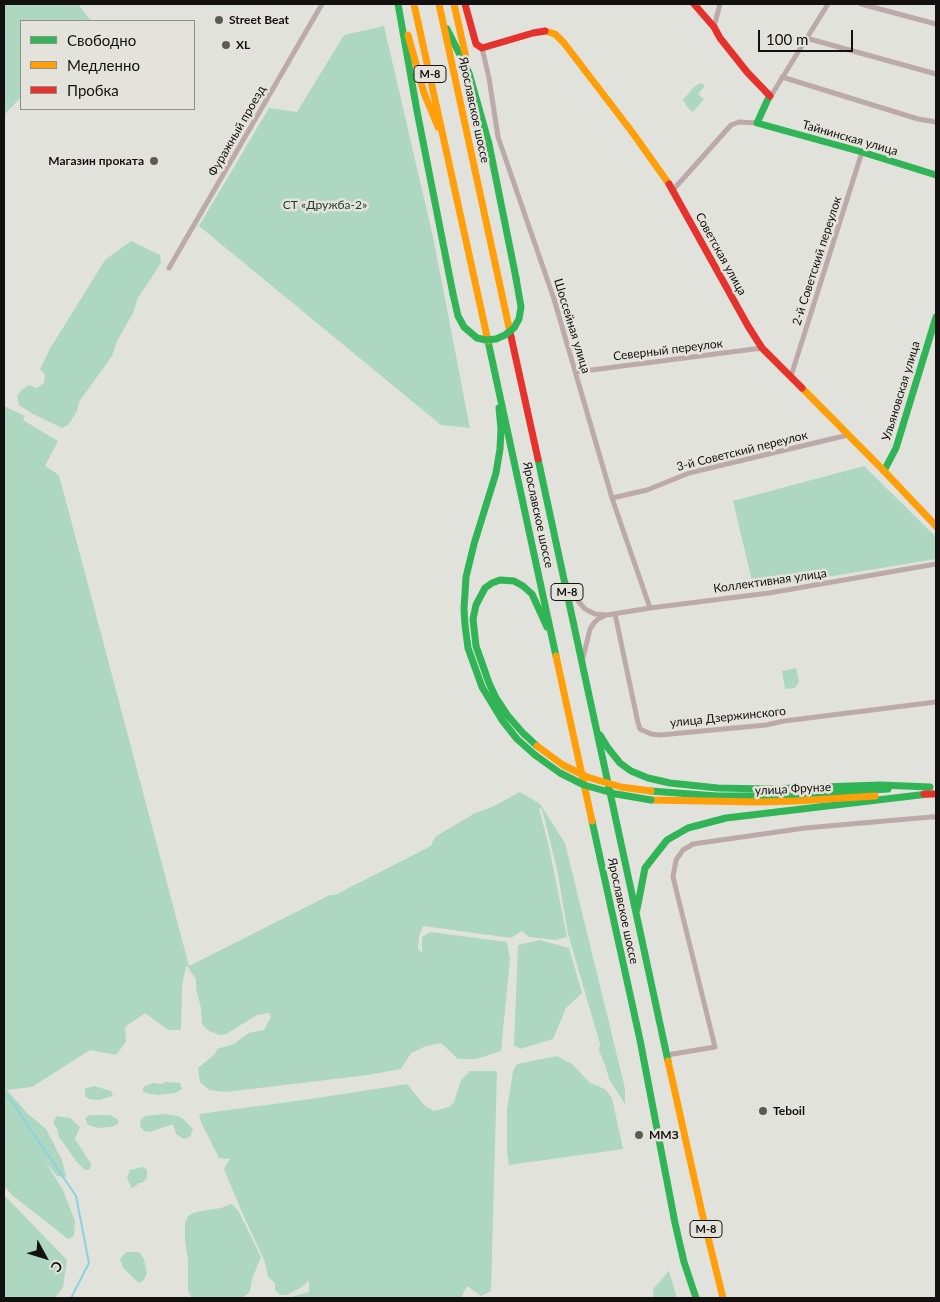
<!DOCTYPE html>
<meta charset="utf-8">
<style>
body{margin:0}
#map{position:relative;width:940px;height:1302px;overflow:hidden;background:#e2e2dd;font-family:Lato,sans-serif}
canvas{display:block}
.frame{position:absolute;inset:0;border:5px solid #12110f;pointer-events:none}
.legend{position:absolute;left:20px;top:20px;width:175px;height:90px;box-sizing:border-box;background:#e4e3db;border:1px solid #908f89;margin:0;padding:6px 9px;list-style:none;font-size:15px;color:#12110f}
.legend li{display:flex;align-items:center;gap:10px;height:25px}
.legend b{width:25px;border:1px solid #908f89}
.north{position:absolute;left:20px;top:1232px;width:50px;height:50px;-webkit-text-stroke:4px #e4e3db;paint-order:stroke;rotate:129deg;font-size:14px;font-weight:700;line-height:20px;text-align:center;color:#12110f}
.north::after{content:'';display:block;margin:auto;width:18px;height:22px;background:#12110f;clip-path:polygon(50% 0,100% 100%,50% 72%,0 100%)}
.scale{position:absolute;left:758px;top:30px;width:95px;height:22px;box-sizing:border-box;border:2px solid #12110f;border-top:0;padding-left:6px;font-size:15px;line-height:18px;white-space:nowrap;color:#12110f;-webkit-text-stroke:4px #e4e3db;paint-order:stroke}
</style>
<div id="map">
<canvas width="940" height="1302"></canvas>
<div class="frame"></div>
<ul class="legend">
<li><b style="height:6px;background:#30b455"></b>Свободно</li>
<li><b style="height:6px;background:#ff9f0a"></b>Медленно</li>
<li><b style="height:6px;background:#e5322d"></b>Пробка</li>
</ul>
<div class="north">С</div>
<div class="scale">100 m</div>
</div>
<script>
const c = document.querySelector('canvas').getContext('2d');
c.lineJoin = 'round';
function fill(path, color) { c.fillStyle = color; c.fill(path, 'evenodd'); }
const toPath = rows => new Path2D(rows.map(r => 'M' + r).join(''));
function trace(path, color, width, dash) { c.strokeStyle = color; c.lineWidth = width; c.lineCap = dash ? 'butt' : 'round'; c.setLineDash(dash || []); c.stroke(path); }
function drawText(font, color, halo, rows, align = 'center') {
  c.font = font + ' Lato,sans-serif'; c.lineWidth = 5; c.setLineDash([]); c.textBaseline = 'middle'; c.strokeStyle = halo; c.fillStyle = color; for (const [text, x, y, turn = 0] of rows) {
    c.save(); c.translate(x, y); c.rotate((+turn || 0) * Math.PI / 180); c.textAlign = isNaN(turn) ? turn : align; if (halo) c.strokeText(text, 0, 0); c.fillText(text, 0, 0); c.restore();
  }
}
const green = toPath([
 [4,4,78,4,91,21,21,21,21,97,4,115],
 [384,26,433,237,470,428,441,425,199,226,269,108,297,112,344,35],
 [701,83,705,86,698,94,704,99,693,112,688,108,683,100,694,87],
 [131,241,160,255,161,263,138,298,133,313,117,341,112,356,79,402,77,411,69,424,62,428,33,414,19,405,17,396,22,390,29,385,37,388,44,383,45,375,40,369,51,347,105,260],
 [4,406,25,416,23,420,58,441,45,466,59,475,189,966,330,895,335,895,431,846,435,837,475,813,492,807,520,792,540,804,565,843,624,1084,625,1091,625,1104,609,1079,606,1067,599,1051,600,1044,568,934,557,869,542,809,539,808,549,847,567,937,556,940,529,937,522,931,511,938,423,926,419,936,418,949,422,953,422,937,430,932,507,942,510,959,501,1051,476,1059,458,1059,441,1043,426,1046,411,1053,401,1069,368,1075,226,1092,209,1090,200,1082,198,1068,215,1054,217,1049,234,1044,249,1033,264,1030,271,1017,269,1013,257,1015,226,1034,220,1035,209,1031,202,1024,201,1008,196,989,196,979,187,966,186,966,182,986,181,1030,168,1030,145,1013,125,1027,126,1042,116,1055,90,1050,32,1087,7,1090,27,1113,46,1129,62,1160,66,1177,57,1176,45,1161,63,1190,75,1221,74,1236,68,1239,12,1195,4,1186],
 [864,466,936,537,936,559,754,589,733,501],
 [796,668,799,682,795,688,785,689,782,671],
 [540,940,569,948,582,993,566,1008,553,1039,520,1049,514,1045,518,945],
 [557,1056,572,1064,590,1083,605,1089,612,1098,623,1149,509,1165,507,1151,507,1110,513,1071,517,1064],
 [470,1071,497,1071,491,1291,481,1296,467,1286,461,1298,288,1298,309,1292,309,1280,302,1287,287,1295,280,1295,275,1290,275,1283,268,1277,265,1262,240,1208,224,1169,230,1158,225,1159,219,1158,201,1122,199,1114,311,1099,407,1084,425,1106,434,1111,449,1107,454,1102,461,1080],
 [166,1082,180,1083,182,1089,175,1093,157,1095,146,1093,142,1090,145,1086,153,1083,161,1084],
 [94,1086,111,1091,113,1096,99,1100,89,1099,85,1096,85,1089],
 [165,1114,178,1116,182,1118,193,1129,190,1137,184,1139,176,1134,173,1124,150,1132,144,1131,140,1126,141,1120,145,1116],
 [90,1115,111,1115,118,1120,118,1124,111,1127,98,1128,88,1125,85,1118],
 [57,1116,70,1118,80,1127,75,1139,91,1164,90,1169,85,1170,77,1162,59,1137,57,1129,53,1122],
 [143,1167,147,1170,147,1178,142,1183,139,1183,132,1189,127,1178,130,1170],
 [4,1195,67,1260,63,1287,55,1298,4,1298],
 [231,1204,233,1205,239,1212,261,1257,252,1279,250,1292,242,1298,192,1298,188,1291,188,1260,185,1240,185,1223,188,1216,196,1212,221,1208],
 [126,1252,139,1252,144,1259,147,1273,144,1280,139,1283,123,1268,120,1259],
 [669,1271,677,1298,654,1298,653,1292,654,1288]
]);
const stream = toPath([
 [4,1094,10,1099,76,1196,89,1263,71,1298]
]);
const street = toPath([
 [861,4,936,24],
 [714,27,720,4],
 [806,38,936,74],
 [482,48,489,78,498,137,554,299,612,498,650,608],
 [782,77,918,119,936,122],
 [769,99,828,4],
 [673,190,731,125,739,122,757,123],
 [169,268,322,4],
 [576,372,762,348],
 [791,376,862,152],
 [612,498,647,490,689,473,848,435],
 [567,584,578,601,585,609,595,614,607,615,650,608,769,593,936,564],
 [615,614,638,723,640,729,651,734,660,735,766,725,784,721,936,702],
 [583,658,590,629,594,623,598,619,606,615],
 [667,1055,715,1047,673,877,676,860,683,850,693,844,805,828,931,817,936,817]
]);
const fast = toPath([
 [398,4,417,111,453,294],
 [447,29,469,73,489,144,516,278],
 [768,99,757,123,862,152,936,175],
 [488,341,556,656],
 [499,408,501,429,500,449,496,473,474,544,466,577,464,609,465,625,468,648,482,687,502,720,517,739,535,755],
 [538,459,668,1061],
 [884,471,896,448,936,317],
 [600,735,608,748,620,763,631,771,648,778,670,783,718,788,766,789,880,785,930,787],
 [537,746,523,733,508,716,496,698,489,683,476,646,473,619,476,605,485,588,492,583,500,580,514,581,523,586,532,594,547,627],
 [651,791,717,796,781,796,888,789],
 [592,821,640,1040,675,1223,684,1262,696,1298],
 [637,909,645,868,667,840,688,828,726,818,928,794]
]);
const slow = toPath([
 [414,4,488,341],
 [439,4,510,332],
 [454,4,467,62],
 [545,31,555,34,564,43,632,132,669,184],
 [408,35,424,93,438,127],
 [802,388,884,471,936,526],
 [556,656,592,821],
 [651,800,759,802,797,801,875,796],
 [668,1061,702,1213,723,1298]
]);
const jam = toPath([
 [465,4,476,44,482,48,533,33,545,31],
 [694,4,714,27,720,38,747,72,770,96],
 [669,184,748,326,762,348,802,388],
 [510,332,538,459],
 [924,794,936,794]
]);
const fastBridge = toPath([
 [453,294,458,316,464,327,477,338,486,340,496,339,505,335,514,328,519,319,521,307,516,278],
 [535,755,560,773,584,785,616,794,651,800]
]);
const slowBridge = toPath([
 [537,746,563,765,587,777,621,787,651,791]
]);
const markers = [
 [219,20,5,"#5b5a57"],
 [226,45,5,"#5b5a57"],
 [154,161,5,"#5b5a57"],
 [763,1111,5,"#5b5a57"],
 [639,1135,5,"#5b5a57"]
];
const shields = [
 [430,74,32],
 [567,592,32],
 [706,1229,32]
];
const shieldNames = [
 ["М-8",430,74],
 ["М-8",567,592],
 ["М-8",706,1229]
];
const poiNames = [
 ["Street Beat",229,20],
 ["XL",236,45],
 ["Магазин проката",144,161,"right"],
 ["Teboil",773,1111],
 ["ММЗ",649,1135]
];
const streetNames = [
 ["Ярославское шоссе",474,110,78],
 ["Фуражный проезд",237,131,-60],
 ["Тайнинская улица",850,138,16],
 ["Советская улица",721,254,61],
 ["2-й Советский переулок",817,261,-72],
 ["Шоссейная улица",572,326,73],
 ["Северный переулок",668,350,-7],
 ["Ульяновская улица",901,391,-73],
 ["3-й Советский переулок",742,451,-14],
 ["Ярославское шоссе",538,515,78],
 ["Коллективная улица",770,581,-8],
 ["улица Дзержинского",728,717,-6],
 ["улица Фрунзе",793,789,-3],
 ["Ярославское шоссе",623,911,78]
];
const parkNames = [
 ["СТ «Дружба-2»",325,205]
];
fill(green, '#add7c0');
trace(stream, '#8ad3de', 2);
trace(street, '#bcaaaa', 5);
trace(fast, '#30b455', 7);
trace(slow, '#ff9f0a', 7);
trace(jam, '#e5322d', 7);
trace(fastBridge, '#30b455', 7);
trace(slowBridge, '#ff9f0a', 7);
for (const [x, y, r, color] of markers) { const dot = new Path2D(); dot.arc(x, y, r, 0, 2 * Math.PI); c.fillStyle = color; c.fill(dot); trace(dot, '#e4e3db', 2); }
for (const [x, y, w] of shields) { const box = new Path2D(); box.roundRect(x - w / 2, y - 8.5, w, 17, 4); c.fillStyle = '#e4e3db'; c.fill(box); trace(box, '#12110f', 1); }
drawText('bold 11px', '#12110f', null, shieldNames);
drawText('bold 12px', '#12110f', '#e4e3db', poiNames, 'left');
drawText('12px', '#12110f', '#e4e3db', streetNames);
drawText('12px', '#193d2d', '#e4e3db', parkNames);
</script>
